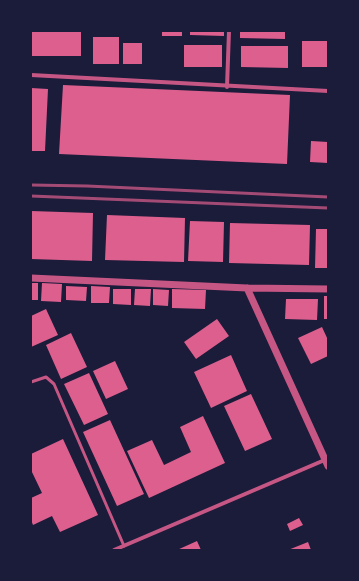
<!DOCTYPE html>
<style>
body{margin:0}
#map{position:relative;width:359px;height:581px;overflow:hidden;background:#1b1b3a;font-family:Poppins,sans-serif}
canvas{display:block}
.frame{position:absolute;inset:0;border:32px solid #1b1b3a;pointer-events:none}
</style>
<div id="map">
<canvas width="359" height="581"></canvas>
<div class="frame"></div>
</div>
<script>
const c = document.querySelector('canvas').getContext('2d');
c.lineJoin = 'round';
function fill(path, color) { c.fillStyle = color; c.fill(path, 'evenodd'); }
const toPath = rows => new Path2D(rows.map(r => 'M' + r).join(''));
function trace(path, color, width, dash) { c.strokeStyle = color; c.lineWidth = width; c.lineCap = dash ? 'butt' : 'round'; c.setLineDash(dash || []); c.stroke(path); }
const building = toPath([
 [31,31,81,31,81,56,31,56],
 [162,31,182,31,182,36,162,36],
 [190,31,224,31,224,36,190,35],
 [240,31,285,31,285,39,240,38],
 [93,37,119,37,119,64,93,64],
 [302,41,328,41,328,67,302,67],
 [123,43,142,43,142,64,123,64],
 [184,45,222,45,222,67,184,67],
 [241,46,288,46,288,68,241,67],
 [63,85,290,95,287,164,59,154],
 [31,88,48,89,45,151,31,151],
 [311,141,328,142,328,163,310,162],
 [31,211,93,213,92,261,31,259],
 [107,215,185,218,184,262,105,260],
 [190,221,224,222,223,262,188,261],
 [230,223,310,225,309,265,229,263],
 [316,229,328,229,328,268,315,268],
 [31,283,38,283,38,300,31,300],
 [42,283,62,284,61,302,41,301],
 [66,286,87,287,86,301,66,300],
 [91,286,110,287,109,303,91,303],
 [113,289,131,289,131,305,113,304],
 [135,289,151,289,150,306,134,305],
 [153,289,169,290,168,306,153,305],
 [172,289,206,290,205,309,172,308],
 [324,296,328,296,328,319,324,319],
 [286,299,318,299,317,320,285,319],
 [46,309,58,335,31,347,31,316],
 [217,319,229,336,196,359,184,342],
 [322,327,328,340,328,356,311,364,298,338],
 [71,333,87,367,61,379,46,345],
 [231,355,247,391,211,408,194,372],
 [115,361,128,389,106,399,93,371],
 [89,373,108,414,84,425,64,384],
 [251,394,272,439,245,451,224,406],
 [203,416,225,463,149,498,127,451,152,440,164,465,191,452,180,427],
 [110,420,144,494,117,506,83,432],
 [63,439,98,515,60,532,52,516,33,525,31,520,31,498,42,493,31,470,31,454],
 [299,518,303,525,290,531,287,524],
 [197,541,201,550,177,550],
 [308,542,311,550,288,550]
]);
const service = toPath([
 [31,382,46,377,54,384,124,546]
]);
const minor = toPath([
 [31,75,328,91],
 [227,87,229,31],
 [114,550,327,459]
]);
const tertiary = toPath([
 [31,278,247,288,328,289],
 [247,288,328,466]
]);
const rail = toPath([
 [31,185,87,186,328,197],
 [31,196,328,208]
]);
fill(building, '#dd5f8e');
trace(service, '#c65784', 3);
trace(minor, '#c65784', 4);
trace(tertiary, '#c65784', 7);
trace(rail, '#a44b75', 3);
</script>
